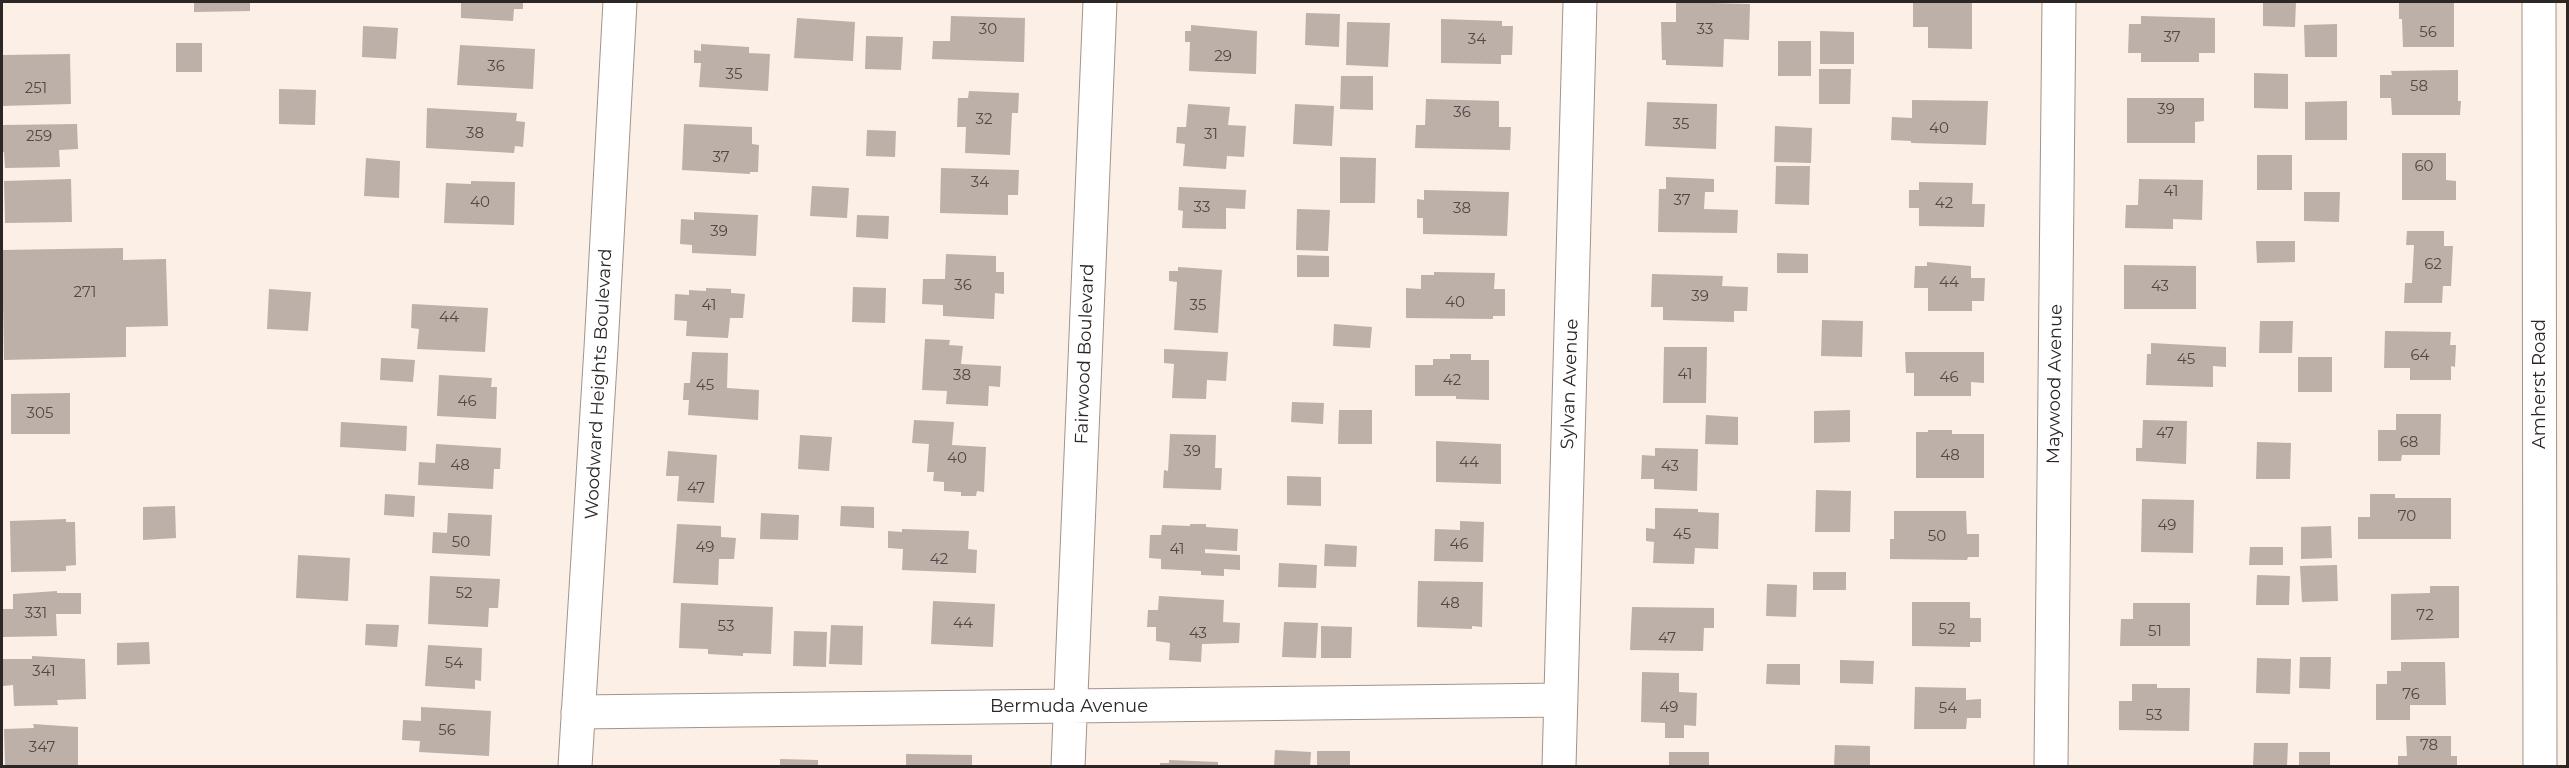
<!DOCTYPE html>
<style>
body{margin:0}
#map{position:relative;width:2569px;height:768px;overflow:hidden;background:#fcefe6;font-family:Montserrat,sans-serif}
canvas{display:block}
.frame{position:absolute;inset:0;border:3px solid #2c2724;pointer-events:none}
</style>
<div id="map">
<canvas width="2569" height="768"></canvas>
<div class="frame"></div>
</div>
<script>
const c = document.querySelector('canvas').getContext('2d');
c.lineJoin = 'round';
function fill(path, color) { c.fillStyle = color; c.fill(path, 'evenodd'); }
const toPath = rows => new Path2D(rows.map(r => 'M' + r).join(''));
function trace(path, color, width, dash) { c.strokeStyle = color; c.lineWidth = width; c.lineCap = dash ? 'butt' : 'round'; c.setLineDash(dash || []); c.stroke(path); }
function drawText(font, color, halo, rows, align = 'center') {
  c.font = font + ' Montserrat,sans-serif'; c.lineWidth = 5; c.setLineDash([]); c.textBaseline = 'middle'; c.strokeStyle = halo; c.fillStyle = color; for (const [text, x, y, turn = 0] of rows) {
    c.save(); c.translate(x, y); c.rotate((+turn || 0) * Math.PI / 180); c.textAlign = isNaN(turn) ? turn : align; if (halo) c.strokeText(text, 0, 0); c.fillText(text, 0, 0); c.restore();
  }
}
const building = toPath([
 [194,2,250,2,250,11,194,12],
 [461,2,523,2,523,9,514,9,513,21,461,18],
 [1676,2,1750,4,1749,40,1724,39,1723,67,1666,65,1666,60,1662,60,1661,22,1676,22],
 [1913,2,1972,2,1972,49,1928,48,1928,27,1913,27],
 [2263,2,2296,2,2295,27,2263,26],
 [2399,2,2454,2,2454,47,2403,47,2402,19,2399,19],
 [1306,13,1340,14,1339,47,1305,45],
 [951,16,1025,18,1024,62,932,59,933,41,950,41],
 [2141,16,2215,18,2215,53,2199,53,2199,62,2141,62,2141,53,2128,53,2129,24,2141,24],
 [797,18,855,22,853,61,794,58],
 [1441,19,1502,21,1502,26,1513,26,1512,55,1501,55,1501,64,1441,63],
 [1347,22,1390,23,1388,67,1346,65],
 [2337,24,2337,57,2305,57,2304,25],
 [1191,25,1257,31,1256,74,1189,71,1190,42,1185,42,1185,31,1191,31],
 [363,26,398,28,396,59,362,57],
 [1820,31,1854,32,1854,64,1820,64],
 [866,36,903,37,901,70,865,69],
 [1778,41,1811,41,1811,76,1778,76],
 [176,43,202,43,202,72,176,72],
 [701,44,749,47,749,53,770,54,768,91,699,87,701,63,694,63,694,50,701,51],
 [460,45,535,49,533,89,457,85],
 [70,54,71,104,2,106,3,55],
 [1819,69,1851,69,1850,104,1819,104],
 [2458,70,2458,101,2461,101,2460,115,2392,115,2391,98,2380,98,2380,75,2392,75,2391,71],
 [2254,73,2288,74,2288,109,2254,108],
 [1341,76,1373,76,1373,110,1340,109],
 [279,89,316,90,315,125,279,124],
 [969,91,1019,93,1018,113,1012,113,1010,155,965,153,966,127,957,127,958,98,968,98],
 [2127,98,2204,98,2204,121,2195,122,2195,143,2127,143],
 [1426,99,1499,101,1499,127,1511,127,1510,150,1415,148,1416,125,1425,125],
 [1912,100,1988,101,1986,145,1911,143,1911,141,1891,140,1892,117,1912,118],
 [2347,101,2347,140,2305,140,2305,102],
 [1647,102,1717,104,1716,149,1645,146],
 [1188,104,1230,107,1228,125,1246,126,1244,157,1227,156,1226,169,1183,166,1185,144,1176,143,1177,127,1186,127],
 [1295,104,1334,106,1332,146,1293,144],
 [427,108,517,113,516,121,525,122,523,147,515,146,514,153,426,148],
 [77,124,78,149,59,150,60,167,5,168,4,152,2,152,2,125],
 [684,124,752,127,752,144,759,145,758,172,750,172,750,174,682,170],
 [1775,126,1812,128,1811,163,1774,162],
 [867,130,896,131,895,157,866,156],
 [2402,153,2446,153,2446,180,2456,181,2456,200,2402,200],
 [2257,155,2292,155,2292,190,2257,190],
 [1340,157,1376,158,1375,203,1340,203],
 [366,158,400,161,399,198,364,196],
 [1776,166,1810,166,1809,205,1775,204],
 [941,168,1019,170,1018,195,1008,195,1008,215,940,213],
 [1666,177,1714,179,1714,192,1705,192,1704,209,1738,210,1737,233,1658,232,1659,189,1666,189],
 [71,179,72,222,5,223,4,181],
 [2139,179,2203,180,2202,220,2173,219,2173,229,2125,228,2126,205,2138,205],
 [471,181,515,182,514,225,444,223,446,183,471,184],
 [1919,182,1973,183,1972,204,1985,204,1984,227,1919,226,1919,208,1909,208,1909,190,1919,190],
 [812,186,849,188,847,218,810,216],
 [1179,187,1246,190,1245,209,1226,208,1226,229,1182,228,1183,211,1178,210],
 [1424,190,1509,192,1507,236,1423,234,1423,218,1417,218,1417,199,1424,200],
 [2304,192,2340,192,2339,222,2304,221],
 [1297,209,1330,210,1328,251,1296,250],
 [694,212,758,215,756,256,692,253,692,245,680,244,681,219,694,220],
 [857,215,889,216,888,239,856,237],
 [2407,231,2444,231,2444,246,2453,246,2451,286,2443,286,2442,303,2404,303,2405,283,2412,283,2414,245,2406,245],
 [2256,241,2295,241,2295,262,2257,263],
 [123,248,123,260,166,259,168,326,126,327,126,357,4,360,2,250],
 [1777,253,1808,254,1808,273,1777,273],
 [946,254,996,256,996,272,1004,272,1004,294,995,293,994,319,943,316,943,305,922,304,923,279,945,279],
 [1297,255,1329,256,1329,277,1297,277],
 [1927,262,1971,266,1971,278,1985,278,1984,301,1972,301,1972,311,1928,311,1928,288,1914,288,1915,266,1927,266],
 [2124,265,2196,266,2196,309,2124,309],
 [1178,267,1222,270,1218,333,1174,330,1177,282,1169,281,1169,271,1178,271],
 [1434,272,1495,273,1494,289,1505,289,1505,316,1493,316,1493,319,1406,318,1406,288,1421,289,1421,275,1434,275],
 [1652,274,1723,276,1722,286,1748,287,1747,311,1734,311,1734,322,1663,320,1663,307,1651,307],
 [853,287,886,288,885,323,852,322],
 [706,288,731,289,731,293,745,294,743,318,730,318,728,338,686,336,687,321,674,320,675,294,689,295,689,290,706,291],
 [269,289,311,292,308,331,267,329],
 [412,304,488,308,485,352,417,349,419,329,411,328],
 [1822,320,1863,321,1862,357,1821,356],
 [2260,321,2293,321,2292,353,2259,353],
 [1334,324,1372,327,1370,348,1333,346],
 [2385,331,2451,332,2450,345,2456,345,2455,367,2451,366,2451,380,2410,380,2410,368,2384,368],
 [925,339,950,340,949,345,963,346,961,364,1001,366,1000,387,989,386,988,406,946,404,947,391,922,390],
 [2151,343,2226,347,2226,367,2213,366,2213,387,2146,385,2147,354,2151,354],
 [1664,347,1707,347,1706,403,1663,403],
 [1164,349,1228,352,1226,381,1207,380,1206,399,1172,398,1174,364,1164,363],
 [692,352,728,353,727,388,759,390,758,420,688,415,689,400,683,400,684,383,690,383],
 [1905,352,1984,352,1984,383,1971,382,1971,396,1914,396,1914,373,1906,373],
 [1450,354,1471,354,1471,360,1489,360,1489,400,1456,399,1456,396,1415,396,1415,365,1433,365,1433,359,1450,359],
 [2298,357,2332,357,2332,392,2298,392],
 [381,358,415,360,413,382,380,380],
 [439,375,492,378,491,387,497,387,496,419,437,416],
 [70,393,70,434,11,434,11,394],
 [1292,402,1324,403,1323,424,1291,422],
 [1339,410,1372,410,1372,444,1338,444],
 [1850,410,1850,442,1814,443,1814,411],
 [2396,414,2441,414,2440,455,2402,455,2401,461,2378,461,2378,430,2396,430],
 [1706,415,1738,417,1738,445,1705,444],
 [914,420,954,422,952,445,986,447,984,492,977,491,976,496,961,496,961,492,944,491,944,482,933,481,934,472,927,472,929,444,912,443],
 [2143,420,2187,421,2186,464,2136,461,2136,448,2142,448],
 [341,422,407,426,406,451,340,447],
 [1928,430,1952,430,1952,434,1984,434,1984,478,1916,478,1916,432,1928,432],
 [1170,434,1216,435,1215,468,1222,468,1221,490,1163,488,1164,470,1168,471],
 [800,435,832,437,829,471,798,469],
 [1436,441,1501,444,1501,484,1436,482],
 [2257,442,2291,443,2290,479,2256,479],
 [436,444,501,448,500,469,494,469,493,489,418,485,419,462,435,463],
 [1655,448,1698,449,1697,491,1654,489,1654,479,1641,479,1642,455,1655,456],
 [668,451,717,455,714,503,677,501,679,476,666,476],
 [1287,476,1321,477,1321,506,1287,505],
 [1816,490,1851,491,1850,532,1815,532],
 [385,494,415,496,414,517,384,515],
 [2370,494,2395,494,2395,498,2451,498,2451,539,2358,539,2358,517,2370,517],
 [2142,499,2194,500,2193,553,2141,552],
 [175,506,176,538,143,540,143,507],
 [841,506,874,507,874,528,840,526],
 [1655,508,1698,509,1698,512,1719,513,1718,549,1695,548,1694,564,1653,563,1654,542,1646,541,1646,528,1655,529],
 [1894,511,1966,511,1967,534,1979,534,1979,557,1968,557,1967,560,1890,559,1890,539,1894,539],
 [448,513,492,515,490,556,432,553,433,532,447,533],
 [761,513,799,515,798,540,760,539],
 [66,519,66,522,75,522,76,565,66,566,66,571,11,572,10,521],
 [1460,521,1484,522,1483,562,1434,561,1435,529,1460,530],
 [677,524,721,526,721,537,736,538,734,559,719,559,718,585,673,583],
 [1190,524,1206,524,1206,527,1238,529,1237,551,1205,549,1205,553,1240,555,1240,570,1224,569,1224,576,1201,575,1201,571,1161,569,1161,559,1149,558,1150,535,1161,535,1162,525,1190,526],
 [2331,526,2332,558,2301,559,2301,527],
 [902,529,969,531,968,549,977,550,976,573,902,570,903,549,888,548,888,531,902,532],
 [1325,544,1357,546,1356,567,1324,566],
 [2250,547,2283,547,2283,565,2249,565],
 [298,555,350,558,348,601,296,598],
 [1279,563,1317,565,1316,588,1278,587],
 [2337,565,2338,601,2302,602,2300,566],
 [1813,572,1846,572,1846,590,1813,590],
 [2257,575,2290,576,2289,605,2256,605],
 [430,576,500,579,498,608,489,608,488,627,428,624],
 [1418,581,1483,582,1482,627,1472,626,1472,629,1417,627],
 [1767,584,1797,585,1796,617,1766,616],
 [2430,586,2459,586,2459,638,2391,640,2391,594,2430,593],
 [57,591,57,593,81,593,81,614,56,614,57,636,3,637,3,609,13,609,13,594],
 [1159,596,1224,600,1223,622,1240,623,1239,643,1202,644,1201,662,1169,660,1170,643,1156,641,1156,627,1147,627,1148,610,1158,610],
 [933,601,995,604,993,647,931,644],
 [1912,602,1970,602,1970,618,1981,618,1981,642,1970,642,1970,647,1912,646],
 [681,603,773,607,771,654,743,653,743,656,708,654,708,649,679,648],
 [2133,603,2190,603,2190,646,2120,646,2121,619,2133,619],
 [1632,607,1714,608,1714,628,1704,628,1703,651,1630,650],
 [1284,622,1318,623,1316,658,1282,657],
 [366,624,399,625,397,647,365,645],
 [831,625,863,626,862,665,829,664],
 [1321,626,1352,627,1351,658,1321,658],
 [794,631,827,632,826,667,793,666],
 [149,642,150,664,117,665,117,643],
 [428,645,482,648,481,681,475,680,475,689,425,686],
 [32,656,85,659,86,699,57,700,58,705,14,706,13,685,3,686,3,659,32,659],
 [2300,657,2331,657,2330,689,2299,688],
 [2257,658,2291,659,2290,694,2256,693],
 [1840,660,1874,661,1873,684,1840,683],
 [2401,662,2445,662,2446,705,2410,705,2410,720,2376,720,2376,684,2387,684,2387,671,2401,671],
 [1767,664,1800,664,1800,685,1766,684],
 [1642,672,1679,673,1679,692,1697,693,1696,726,1684,725,1684,738,1665,738,1665,723,1641,722],
 [2132,684,2157,684,2157,688,2190,688,2189,731,2119,730,2119,701,2132,701],
 [1915,687,1966,688,1966,700,1981,699,1981,718,1967,718,1966,729,1914,729],
 [421,707,491,711,489,756,419,752,420,741,402,740,403,720,421,721],
 [33,724,78,727,78,766,5,766,4,729,34,728],
 [2406,736,2451,736,2451,756,2457,756,2457,766,2398,766,2398,756,2407,756],
 [2254,743,2288,743,2287,766,2253,766],
 [1835,745,1870,746,1870,766,1834,766],
 [1275,750,1311,752,1310,766,1274,766],
 [1317,751,1350,751,1350,766,1317,766],
 [1669,752,1709,752,1709,766,1669,766],
 [2299,752,2330,752,2330,766,2299,766],
 [906,754,972,755,972,766,906,766],
 [780,759,818,760,818,766,780,766],
 [1169,760,1218,762,1218,766,1160,766,1160,763,1169,763]
]);
const minor = toPath([
 [2539,2,2540,766],
 [578,712,1561,700],
 [1068,766,1100,2],
 [1559,766,1580,2],
 [2051,766,2059,2]
]);
const tertiary = toPath([
 [575,766,601,348,620,2]
]);
const numberNames = [
 ["30",988,30],
 ["33",1705,30],
 ["56",2428,33],
 ["37",2172,38],
 ["34",1477,40],
 ["29",1223,57],
 ["36",496,67],
 ["35",734,75],
 ["58",2419,87],
 ["251",36,89],
 ["39",2166,110],
 ["36",1462,113],
 ["32",984,120],
 ["35",1681,125],
 ["40",1939,129],
 ["38",475,134],
 ["31",1211,135],
 ["259",39,137],
 ["37",721,158],
 ["60",2424,167],
 ["34",980,183],
 ["41",2171,192],
 ["37",1682,201],
 ["40",480,203],
 ["42",1944,204],
 ["33",1202,208],
 ["38",1462,209],
 ["39",719,232],
 ["62",2433,265],
 ["44",1949,283],
 ["36",963,286],
 ["43",2160,287],
 ["271",85,293],
 ["39",1700,297],
 ["40",1455,303],
 ["41",709,306],
 ["35",1198,306],
 ["44",449,318],
 ["64",2420,356],
 ["45",2186,360],
 ["41",1685,375],
 ["38",962,376],
 ["46",1949,378],
 ["42",1452,381],
 ["45",705,386],
 ["46",467,402],
 ["305",40,414],
 ["47",2165,434],
 ["68",2409,443],
 ["39",1192,452],
 ["48",1950,456],
 ["40",957,459],
 ["44",1469,463],
 ["48",460,466],
 ["43",1670,467],
 ["47",696,489],
 ["70",2407,517],
 ["49",2167,526],
 ["45",1682,535],
 ["50",1937,537],
 ["50",461,543],
 ["46",1459,545],
 ["49",705,548],
 ["41",1177,550],
 ["42",939,560],
 ["52",464,594],
 ["48",1450,604],
 ["331",36,614],
 ["72",2425,616],
 ["44",963,624],
 ["53",726,627],
 ["52",1947,630],
 ["51",2155,632],
 ["43",1198,634],
 ["47",1667,639],
 ["54",454,664],
 ["341",44,672],
 ["76",2411,695],
 ["49",1669,708],
 ["54",1948,709],
 ["53",2154,716],
 ["56",447,731],
 ["78",2429,746],
 ["347",42,748]
];
const streetNames = [
 ["Fairwood Boulevard",1085,354,-88],
 ["Woodward Heights Boulevard",599,384,-87],
 ["Sylvan Avenue",1570,384,-88],
 ["Maywood Avenue",2055,384,-89],
 ["Amherst Road",2540,384,-90],
 ["Bermuda Avenue",1069,707]
];
fill(building, '#bdb0a8');
trace(minor, '#a0948c', 35);
trace(tertiary, '#a0948c', 35);
trace(minor, '#fff', 33);
trace(tertiary, '#fff', 33);
drawText('15px', '#504945', null, numberNames);
drawText('18px', '#2c2724', '#fff', streetNames);
</script>
